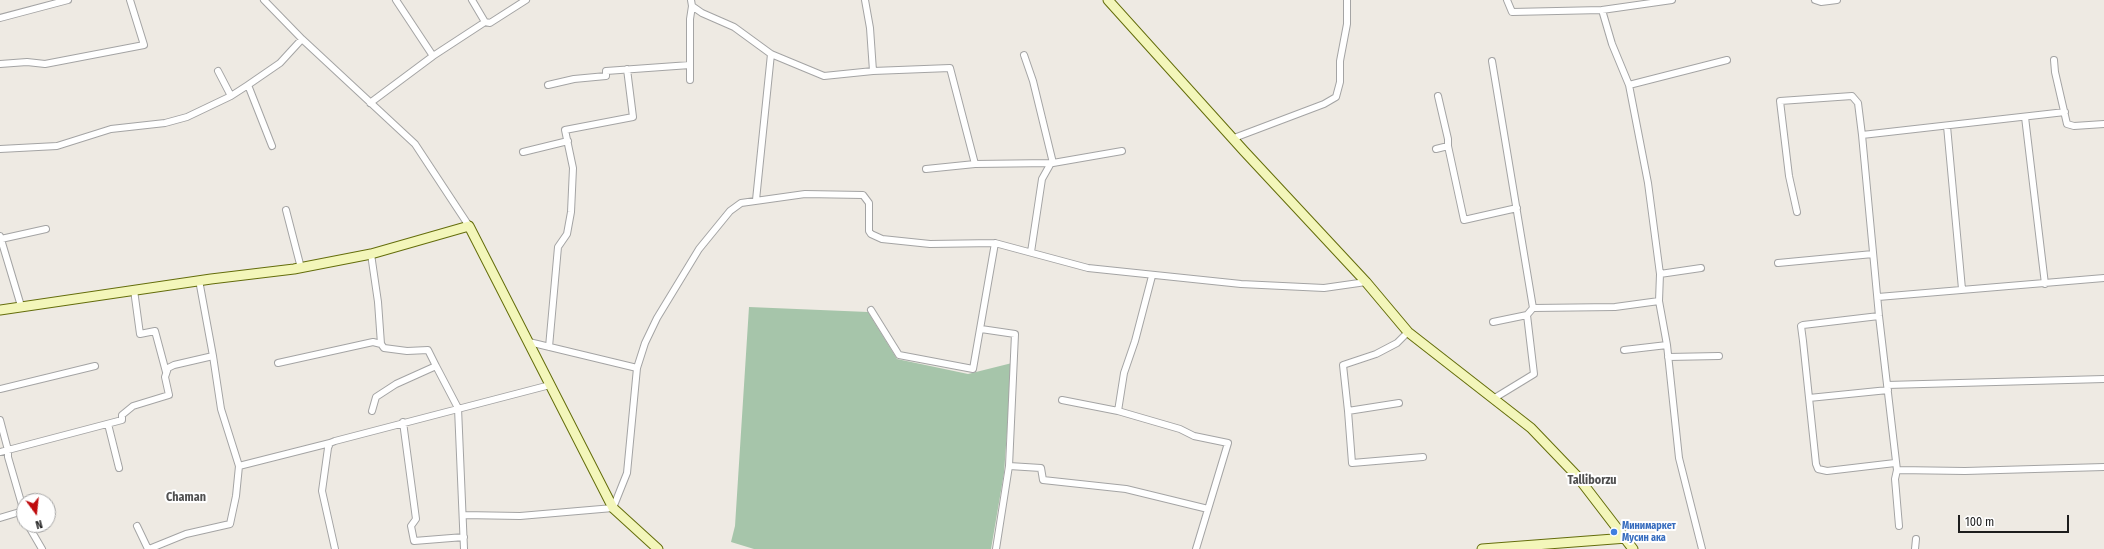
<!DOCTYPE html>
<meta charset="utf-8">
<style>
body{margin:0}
#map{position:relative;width:2104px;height:549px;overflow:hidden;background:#eeeae3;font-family:"Fira Sans Condensed",sans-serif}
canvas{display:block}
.north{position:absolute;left:16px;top:493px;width:40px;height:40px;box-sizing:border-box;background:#fff;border:1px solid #a5a5a5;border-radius:50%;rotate:165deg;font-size:11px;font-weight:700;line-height:16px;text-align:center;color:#1d1d1d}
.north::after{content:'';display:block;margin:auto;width:14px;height:18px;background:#bf0b0d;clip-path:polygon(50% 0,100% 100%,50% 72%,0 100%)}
.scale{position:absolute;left:1958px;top:515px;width:111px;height:18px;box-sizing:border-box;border:2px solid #1d1d1d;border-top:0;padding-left:5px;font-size:12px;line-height:14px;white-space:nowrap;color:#1d1d1d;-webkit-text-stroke:3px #fff;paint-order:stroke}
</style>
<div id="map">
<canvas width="2104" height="549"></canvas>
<div class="north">N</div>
<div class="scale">100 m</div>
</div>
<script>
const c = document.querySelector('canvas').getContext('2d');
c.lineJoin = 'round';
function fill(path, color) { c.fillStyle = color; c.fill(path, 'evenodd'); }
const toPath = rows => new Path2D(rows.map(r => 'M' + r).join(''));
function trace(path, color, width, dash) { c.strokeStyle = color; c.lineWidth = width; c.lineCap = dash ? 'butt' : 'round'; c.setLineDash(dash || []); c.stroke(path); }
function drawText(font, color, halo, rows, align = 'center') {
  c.font = font + ' "Fira Sans Condensed",sans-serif'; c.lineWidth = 4; c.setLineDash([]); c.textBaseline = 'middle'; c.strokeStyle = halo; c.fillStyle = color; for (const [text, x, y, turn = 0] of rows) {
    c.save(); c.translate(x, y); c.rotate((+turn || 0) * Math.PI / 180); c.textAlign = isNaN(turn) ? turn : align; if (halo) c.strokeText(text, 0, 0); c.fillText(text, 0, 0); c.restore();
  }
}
const cemetery = toPath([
 [749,307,868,312,897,359,968,374,1012,363,1004,473,991,549,754,549,731,542,735,526]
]);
const street = toPath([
 [264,0,302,39,415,144,469,226],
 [396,0,433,56],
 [691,0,692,6,702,13,734,27,771,54,824,76,873,71,870,28,865,0],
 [1507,0,1512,12,1602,10,1612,44,1629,85,1648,183,1660,274,1659,301,1667,345,1679,458,1702,549],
 [1815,0,1821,2,1837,0],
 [1602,10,1672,0],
 [0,18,68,0],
 [485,22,490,23,526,0],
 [2054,60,2055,72,2067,124,2074,126,2104,124],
 [1492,61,1533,308,1527,315,1534,374,1493,399],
 [0,64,27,62,45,64,144,45,130,0],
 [873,71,950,68,975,164,1051,163,1053,163,1033,81,1024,55],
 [690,80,690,19,692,6],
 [248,85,280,63,302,39],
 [548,85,574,79,606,76,606,71,690,65],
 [1629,85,1727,60],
 [231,96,248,85,272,146],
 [1438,96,1448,139,1448,146],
 [370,103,433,56,485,22,472,0],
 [2025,117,2045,284],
 [1947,126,1962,289],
 [1862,135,2065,112],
 [1234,138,1324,104,1336,97,1340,82,1340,61,1347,24,1347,0],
 [0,149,57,146,111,129,165,123,187,117,231,96,218,71],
 [1436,149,1448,146,1464,220,1517,208],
 [523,152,568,141],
 [1053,163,1122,151],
 [926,169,975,164],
 [756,200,771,54],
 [286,210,301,268],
 [1797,212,1789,176,1780,101,1852,96,1858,103,1862,135,1879,316,1897,470,1895,479,1899,526],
 [0,236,21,306],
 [1,239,46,229],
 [1031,252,1042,179,1051,163],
 [371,254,378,302,381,344,384,348,407,351,428,350,436,366],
 [1778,263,1873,254],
 [1660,274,1701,268],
 [199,280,213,356],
 [134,290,140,334,155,331,166,372],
 [1878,297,2104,278],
 [1533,308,1615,307,1659,301],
 [871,310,899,355,973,369,995,243],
 [1879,316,1803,325,1801,326,1803,341,1816,464,1818,469,1827,471,1895,463],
 [1493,322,1527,315],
 [981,329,1015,334,1009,466,1041,468,1043,480,1126,489,1208,509],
 [1408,332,1397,343,1376,354,1343,365,1348,411,1352,463,1423,457],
 [529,342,637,368,645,343,657,318,699,249,730,211,741,203,805,194,863,195,869,203,869,231,871,234,882,239,930,244,995,243,1088,268,1241,284,1324,288,1366,282],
 [549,347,558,247,567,234,571,212,573,168,565,130,633,117,627,69],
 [1624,350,1667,345],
 [1668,357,1719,356],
 [278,363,373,342,381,344],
 [1887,385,2104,379],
 [0,389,95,366],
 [1809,398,1888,390],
 [1062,400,1118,411,1124,373,1135,341,1152,276],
 [372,411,376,397,396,384,436,366,458,408,464,549],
 [1118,411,1180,429,1194,436,1228,443,1196,549],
 [1348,411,1399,403],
 [0,420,8,450,0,452],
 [403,422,416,519,411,526,414,541,464,537],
 [108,424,119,468],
 [1897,470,1965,471,2104,467],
 [24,512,8,457,8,450,122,420,122,415,133,406,169,395,165,377,168,368,174,365,213,356,221,409,239,466],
 [463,515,520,516,613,508,627,473,637,368],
 [0,518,23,511],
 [28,525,42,549],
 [137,526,148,549],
 [149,549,186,534,230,524,236,496,239,466,330,443],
 [335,549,322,491,328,448,330,443,335,441,550,385],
 [996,549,1009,466],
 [1915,549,1916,539]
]);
const secondary = toPath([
 [1108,0,1244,151,1366,282,1408,332,1531,428,1577,476,1633,549],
 [0,310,211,279,294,269,371,254,469,226,613,508,658,549],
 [1482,549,1627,538]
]);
const markers = [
 [1614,532,4,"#3f7fe0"]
];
const shopNames = [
 ["Минимаркет",1622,526],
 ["Мусин ака",1622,538]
];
const quarterNames = [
 ["Talliborzu",1592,481],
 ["Chaman",186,498]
];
fill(cemetery, '#a6c5aa');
trace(street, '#a4a4a4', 8);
trace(secondary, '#646d0b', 11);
trace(street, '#fff', 6);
trace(secondary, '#f3f6ba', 9);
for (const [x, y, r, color] of markers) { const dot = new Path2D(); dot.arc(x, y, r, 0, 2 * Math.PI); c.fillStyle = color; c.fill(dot); trace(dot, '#fff', 1.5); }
drawText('bold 10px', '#366cbe', '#fff', shopNames, 'left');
drawText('bold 12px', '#505050', '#fff', quarterNames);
</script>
